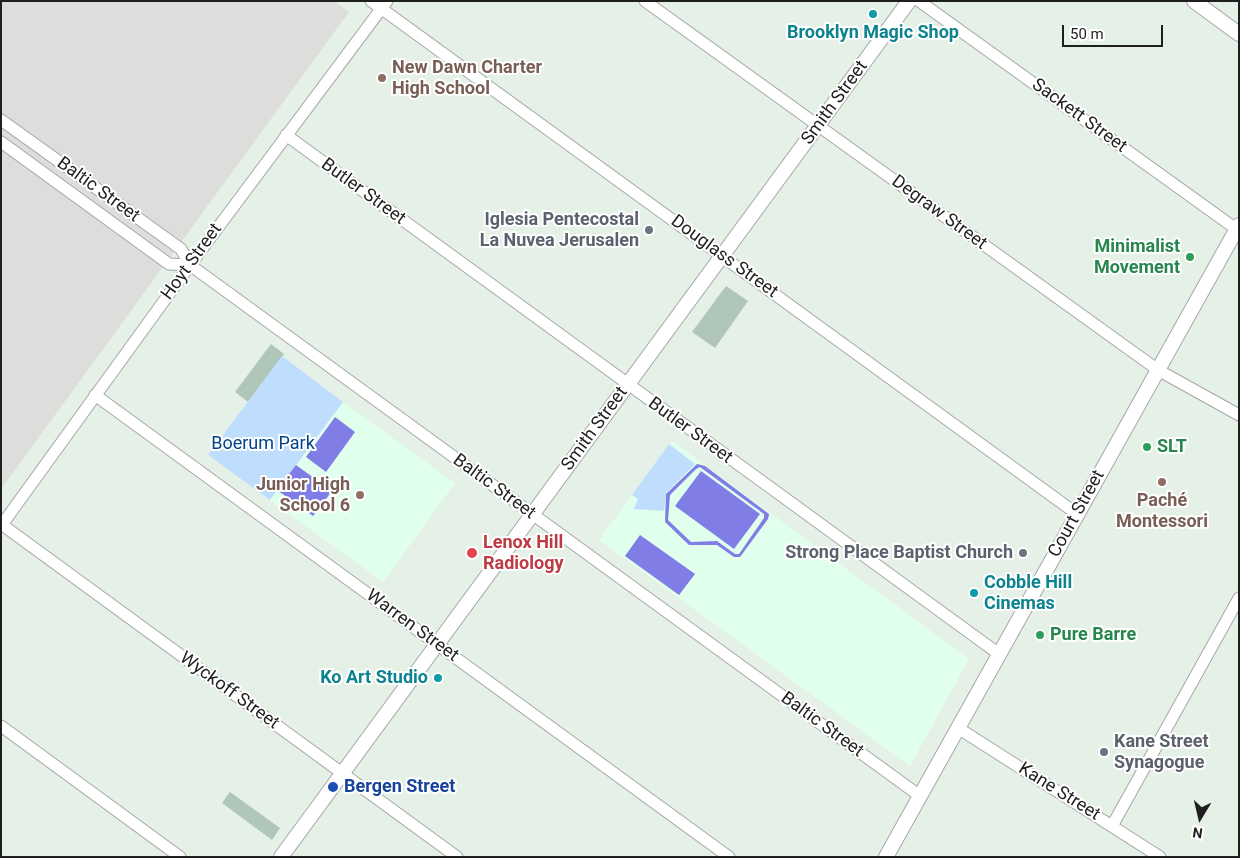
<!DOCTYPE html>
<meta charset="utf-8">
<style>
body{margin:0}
#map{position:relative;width:1240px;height:858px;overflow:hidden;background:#e5f1e6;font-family:Roboto,sans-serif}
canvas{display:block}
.frame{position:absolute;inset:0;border:2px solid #1f1f1f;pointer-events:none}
.north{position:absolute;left:1175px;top:793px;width:50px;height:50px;-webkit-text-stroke:4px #fff;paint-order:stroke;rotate:189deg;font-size:14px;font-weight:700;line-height:20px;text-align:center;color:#1f1f1f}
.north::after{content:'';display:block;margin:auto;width:18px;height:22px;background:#1f1f1f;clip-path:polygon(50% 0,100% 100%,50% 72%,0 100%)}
.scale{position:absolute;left:1062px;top:25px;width:101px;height:22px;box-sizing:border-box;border:2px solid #1f1f1f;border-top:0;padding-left:6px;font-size:15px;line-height:18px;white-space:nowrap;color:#1f1f1f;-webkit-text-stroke:4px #fff;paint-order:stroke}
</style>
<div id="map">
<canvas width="1240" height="858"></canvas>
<div class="frame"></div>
<div class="north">N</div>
<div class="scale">50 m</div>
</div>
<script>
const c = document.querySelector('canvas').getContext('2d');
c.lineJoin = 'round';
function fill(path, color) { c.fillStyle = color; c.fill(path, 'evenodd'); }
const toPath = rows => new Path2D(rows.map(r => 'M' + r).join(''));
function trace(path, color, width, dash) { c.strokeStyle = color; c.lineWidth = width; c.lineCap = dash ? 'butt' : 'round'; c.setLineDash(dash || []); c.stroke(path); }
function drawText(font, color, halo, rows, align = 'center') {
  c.font = font + ' Roboto,sans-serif'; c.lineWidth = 4; c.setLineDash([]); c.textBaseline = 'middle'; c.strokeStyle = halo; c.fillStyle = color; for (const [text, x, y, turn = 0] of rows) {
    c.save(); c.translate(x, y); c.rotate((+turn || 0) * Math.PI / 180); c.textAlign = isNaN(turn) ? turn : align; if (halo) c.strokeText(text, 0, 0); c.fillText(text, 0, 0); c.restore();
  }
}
const residential = toPath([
 [1,1,334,1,349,12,1,489]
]);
const education = toPath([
 [343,402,455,483,383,582,270,500],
 [672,441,969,659,910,766,599,540]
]);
const construction = toPath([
 [726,286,748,301,715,348,692,332],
 [271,344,284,354,248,402,235,392],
 [230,792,280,828,272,840,222,803]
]);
const park = toPath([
 [282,356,343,402,270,500,208,455],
 [669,444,695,464,666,493,664,511,634,509,638,499,632,495]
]);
const pitch = toPath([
 [335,417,355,432,326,472,306,457],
 [697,464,705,466,769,514,768,519,740,557,734,557,717,545,689,545,665,522,666,494],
 [700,467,764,514,764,518,739,554,735,554,717,541,691,542,668,520,670,495,696,469],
 [296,465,332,491,313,516,277,490],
 [701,471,760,514,734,549,675,506],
 [640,535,695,574,679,595,625,556]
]);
const minor = toPath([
 [371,1,1077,514],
 [645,1,1158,370,1239,415],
 [919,1,1239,231],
 [1,120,181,249,190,265,920,796],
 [286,135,999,654],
 [1,142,169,264,190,265],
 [95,395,729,857],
 [1,524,457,857],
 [1,526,190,265,387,1],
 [1,726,180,857],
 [958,728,1160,857],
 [1112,826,1239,598]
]);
const tertiary = toPath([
 [1194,1,1239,34],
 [281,857,909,1],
 [886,857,1239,225]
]);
const markers = [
 [873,14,5,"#0f9aa8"],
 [382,78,5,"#8d6e63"],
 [649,230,5,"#6b7280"],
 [1190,257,5,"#2e9e5b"],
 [1147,447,5,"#2e9e5b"],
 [1162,482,5,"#8d6e63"],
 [360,495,5,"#8d6e63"],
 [472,553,6,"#e0444e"],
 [1023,553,5,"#6b7280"],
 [974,593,5,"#0f9aa8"],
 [1040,635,5,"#2e9e5b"],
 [438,678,5,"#0f9aa8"],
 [1104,752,5,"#6b7280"],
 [333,787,6,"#1a4fb4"]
];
const cultureNames = [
 ["Brooklyn Magic Shop",873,33],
 ["Cobble Hill",984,583,"left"],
 ["Cinemas",984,604,"left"],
 ["Ko Art Studio",428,678,"right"]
];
const educationNames = [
 ["New Dawn Charter",392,68],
 ["High School",392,89],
 ["Junior High",350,485,"right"],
 ["School 6",350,506,"right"],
 ["Paché",1162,501,"center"],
 ["Montessori",1162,522,"center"]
];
const streetNames = [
 ["Smith Street",835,103,-54],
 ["Sackett Street",1079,116,36],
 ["Baltic Street",98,190,36],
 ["Butler Street",363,192,36],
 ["Degraw Street",939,213,36],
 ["Douglass Street",724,257,36],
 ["Hoyt Street",192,262,-54],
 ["Smith Street",595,429,-54],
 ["Butler Street",690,431,36],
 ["Baltic Street",494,487,36],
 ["Court Street",1077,514,-61],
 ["Warren Street",412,626,36],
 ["Wyckoff Street",229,691,36],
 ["Baltic Street",822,725,36],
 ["Kane Street",1059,792,32]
];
const worshipNames = [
 ["Iglesia Pentecostal",639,220],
 ["La Nuvea Jerusalen",639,241],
 ["Strong Place Baptist Church",1013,553],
 ["Kane Street",1114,742,"left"],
 ["Synagogue",1114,763,"left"]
];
const leisureNames = [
 ["Minimalist",1180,247,"right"],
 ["Movement",1180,268,"right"],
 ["SLT",1157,447],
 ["Pure Barre",1050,635]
];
const parkNames = [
 ["Boerum Park",263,444]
];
const healthNames = [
 ["Lenox Hill",483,543],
 ["Radiology",483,564]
];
const transitNames = [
 ["Bergen Street",344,787]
];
fill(residential, '#dddedc');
fill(education, '#e0ffed');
fill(construction, '#afc6b9');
fill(park, '#bfdefe');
fill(pitch, '#817de6');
trace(minor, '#a6a6a6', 13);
trace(tertiary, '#a6a6a6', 16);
trace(minor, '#fff', 11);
trace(tertiary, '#fff', 14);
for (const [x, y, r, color] of markers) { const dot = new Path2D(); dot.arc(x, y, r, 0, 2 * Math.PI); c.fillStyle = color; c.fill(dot); trace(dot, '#fff', 2); }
drawText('bold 18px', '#0d838f', '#fff', cultureNames);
drawText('bold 18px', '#785e54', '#fff', educationNames, 'left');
drawText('18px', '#1f1f1f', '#fff', streetNames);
drawText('bold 18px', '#5b616d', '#fff', worshipNames, 'right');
drawText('bold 18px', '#27864d', '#fff', leisureNames, 'left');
drawText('18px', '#024389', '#fff', parkNames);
drawText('bold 18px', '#be3a42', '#fff', healthNames, 'left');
drawText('bold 18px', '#164399', '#fff', transitNames, 'left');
</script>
